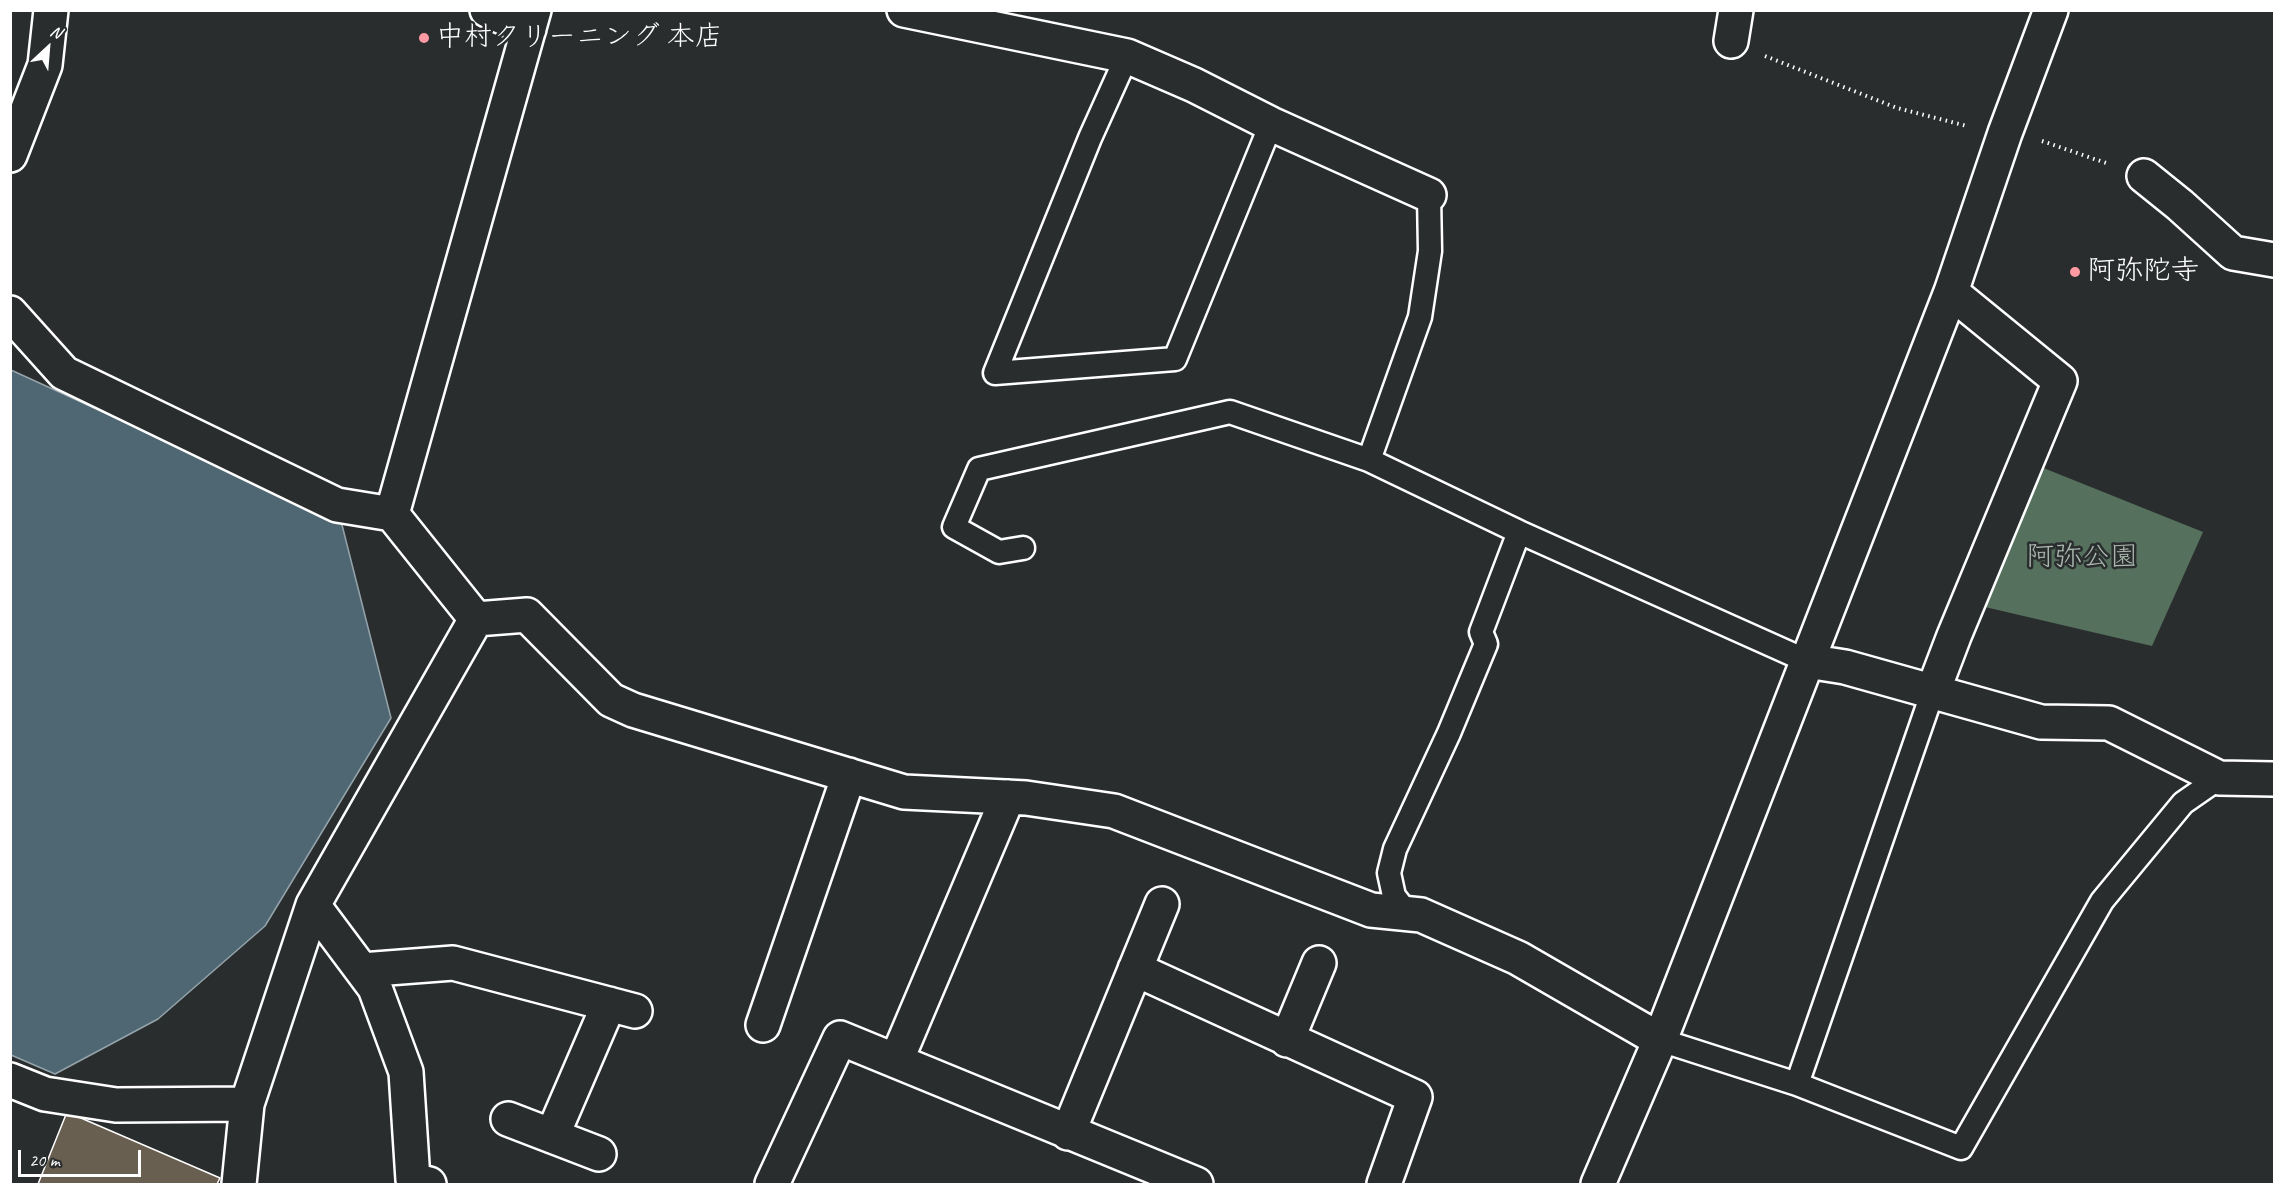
<!DOCTYPE html>
<meta charset="utf-8">
<style>
body{margin:0}
#map{position:relative;width:2285px;height:1195px;overflow:hidden;background:#2a2d2e;font-family:Caveat,sans-serif}
canvas{display:block}
.frame{position:absolute;inset:0;border:12px solid #fff;pointer-events:none}
.north{position:absolute;left:18px;top:18px;width:60px;height:60px;-webkit-text-stroke:4px #2a2d2e;paint-order:stroke;rotate:26deg;font-size:16px;font-weight:700;line-height:24px;text-align:center;color:#fff}
.north::after{content:'';display:block;margin:auto;width:21px;height:27px;background:#fff;clip-path:polygon(50% 0,100% 100%,50% 72%,0 100%)}
.scale{position:absolute;left:18px;top:1150px;width:123px;height:27px;box-sizing:border-box;border:3px solid #fff;border-top:0;padding-left:8px;font-size:18px;line-height:21px;white-space:nowrap;color:#fff;-webkit-text-stroke:4px #2a2d2e;paint-order:stroke}
</style>
<div id="map">
<canvas width="2285" height="1195"></canvas>
<div class="frame"></div>
<div class="north">N</div>
<div class="scale">20 m</div>
</div>
<script>
const c = document.querySelector('canvas').getContext('2d');
c.lineJoin = 'round';
function fill(path, color) { c.fillStyle = color; c.fill(path, 'evenodd'); }
const toPath = rows => new Path2D(rows.map(r => 'M' + r).join(''));
function trace(path, color, width, dash) { c.strokeStyle = color; c.lineWidth = width; c.lineCap = dash ? 'butt' : 'round'; c.setLineDash(dash || []); c.stroke(path); }
function drawText(font, color, halo, rows, align = 'center') {
  c.font = font + ' Caveat,"Klee One",sans-serif'; c.lineWidth = 5; c.setLineDash([]); c.textBaseline = 'middle'; c.strokeStyle = halo; c.fillStyle = color; for (const [text, x, y, turn = 0] of rows) {
    c.save(); c.translate(x, y); c.rotate((+turn || 0) * Math.PI / 180); c.textAlign = isNaN(turn) ? turn : align; if (halo) c.strokeText(text, 0, 0); c.fillText(text, 0, 0); c.restore();
  }
}
const green = toPath([
 [2041,467,2203,532,2152,646,1985,607]
]);
const water = toPath([
 [11,370,341,521,391,718,265,926,158,1019,55,1074,11,1055,11,370]
]);
const building = toPath([
 [67,1112,220,1178,217,1184,38,1184,67,1112]
]);
const path = toPath([
 [1765,56,1897,108,1967,126],
 [2042,141,2109,164]
]);
const service = toPath([
 [1127,56,1090,138,995,373,1175,359,1271,124],
 [1429,195,1430,251,1420,317,1369,460,1519,532,1807,661],
 [1023,548,999,552,954,527,979,469,1230,412,1369,460],
 [1408,914,1394,896,1389,873,1395,849,1449,733,1486,644,1481,632,1519,532],
 [1660,1040,1797,1084,1961,1148,2102,901,2183,803,2219,778],
 [1797,1084,1933,691]
]);
const minor = toPath([
 [487,10,529,29],
 [904,10,1127,56,1194,85,1271,124,1429,195],
 [1731,41,1736,10],
 [10,155,45,65,51,10],
 [2144,176,2180,205,2233,253,2274,260],
 [10,313,64,373,337,505,392,514],
 [476,619,527,615,611,700,633,710,904,792,1026,798,1114,811,1371,910,1421,915,1518,958,1660,1040],
 [1807,661,1845,667,2041,722,2109,723,2219,778,2274,779],
 [1933,691,1954,636,2060,381,1951,292],
 [313,905,375,988,406,1072,413,1180,429,1184],
 [1135,969,1415,1097,1384,1184],
 [362,970,453,963,635,1011],
 [763,1025,849,775],
 [1287,1040,1319,963],
 [896,1061,1008,797],
 [10,1080,45,1094,116,1105,247,1104],
 [508,1119,599,1154],
 [1068,1133,1162,904],
 [552,1136,609,1004],
 [239,1184,247,1104,313,905,476,619,392,514,534,10],
 [772,1184,840,1038,1196,1184],
 [1598,1184,1660,1040,1951,292,2005,133,2051,10]
]);
const markers = [
 [424,38,6,"#ff9aa2"],
 [2075,272,6,"#ff9aa2"]
];
const poiNames = [
 ["中村クリーニング 本店",436,38],
 ["阿弥陀寺",2087,272]
];
const parkNames = [
 ["阿弥公園",2082,558]
];
fill(green, '#56705e');
fill(water, '#4e6773');
trace(water, '#95a4ab', 1.5);
fill(building, '#695f50');
trace(building, '#fff', 1.5);
trace(service, '#fff', 27);
trace(minor, '#fff', 38);
trace(path, '#fff', 4, [1.5, 4.5]);
trace(service, '#2a2d2e', 22);
trace(minor, '#2a2d2e', 33);
for (const [x, y, r, color] of markers) { const dot = new Path2D(); dot.arc(x, y, r, 0, 2 * Math.PI); c.fillStyle = color; c.fill(dot); trace(dot, '#2a2d2e', 2); }
drawText('28px', '#fff', '#2a2d2e', poiNames, 'left');
drawText('28px', '#aab8ae', '#2a2d2e', parkNames);
</script>
